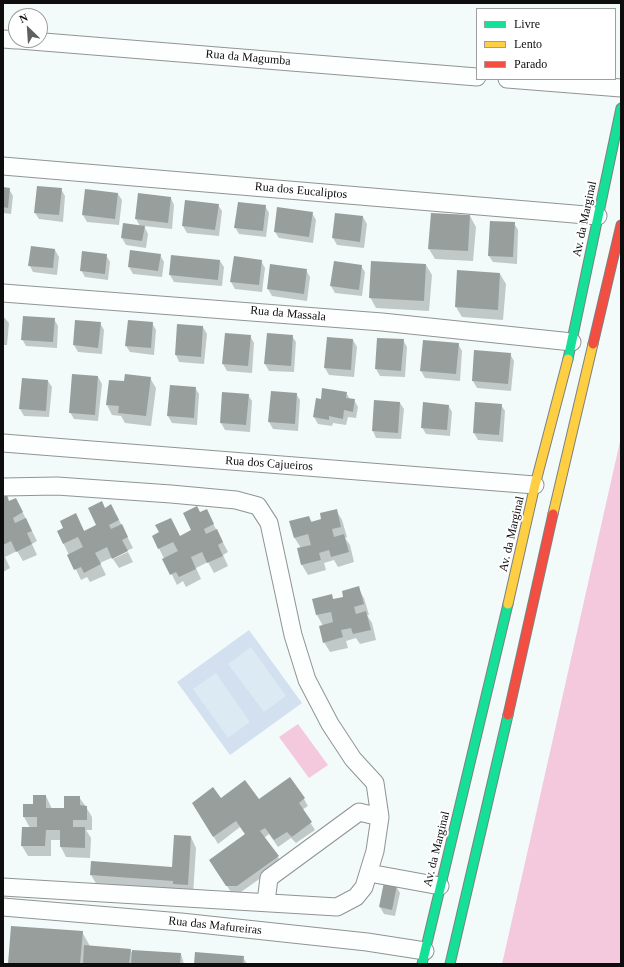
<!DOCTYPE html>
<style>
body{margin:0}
#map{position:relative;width:624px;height:967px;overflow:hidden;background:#f2fbfa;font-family:Georgia,serif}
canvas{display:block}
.frame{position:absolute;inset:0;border:4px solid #0d0d0d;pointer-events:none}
.legend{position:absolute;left:476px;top:8px;width:140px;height:72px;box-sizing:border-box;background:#fff;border:1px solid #9e9e9e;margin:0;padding:5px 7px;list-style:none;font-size:12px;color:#0d0d0d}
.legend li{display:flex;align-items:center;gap:8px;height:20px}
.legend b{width:20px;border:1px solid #9e9e9e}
.north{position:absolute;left:8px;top:8px;width:40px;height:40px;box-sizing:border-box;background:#fff;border:1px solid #9e9e9e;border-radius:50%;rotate:335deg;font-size:11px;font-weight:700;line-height:16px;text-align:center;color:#0d0d0d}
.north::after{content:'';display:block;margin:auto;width:14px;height:18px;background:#5d6060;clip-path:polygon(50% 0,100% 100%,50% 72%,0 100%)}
</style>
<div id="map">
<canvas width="624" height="967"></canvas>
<div class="frame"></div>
<ul class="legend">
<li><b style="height:5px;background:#16e098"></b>Livre</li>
<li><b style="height:5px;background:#ffcf43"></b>Lento</li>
<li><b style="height:5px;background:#f24e42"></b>Parado</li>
</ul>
<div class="north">N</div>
</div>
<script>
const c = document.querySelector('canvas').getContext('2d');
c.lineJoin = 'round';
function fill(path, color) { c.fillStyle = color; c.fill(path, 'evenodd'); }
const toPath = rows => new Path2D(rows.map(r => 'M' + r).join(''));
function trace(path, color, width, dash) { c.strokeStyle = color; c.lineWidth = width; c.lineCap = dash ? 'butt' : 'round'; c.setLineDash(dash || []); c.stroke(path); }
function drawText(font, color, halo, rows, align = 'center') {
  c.font = font + ' Georgia,serif'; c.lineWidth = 4; c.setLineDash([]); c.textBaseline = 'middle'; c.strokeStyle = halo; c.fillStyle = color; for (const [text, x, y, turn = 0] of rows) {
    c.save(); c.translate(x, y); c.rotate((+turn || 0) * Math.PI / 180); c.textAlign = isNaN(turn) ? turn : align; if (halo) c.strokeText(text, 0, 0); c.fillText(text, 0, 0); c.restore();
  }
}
const green = toPath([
 [249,630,302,703,230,755,177,682]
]);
const pitch = toPath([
 [251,647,286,696,264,712,228,664],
 [216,673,250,722,228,738,193,689]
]);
const water = toPath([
 [621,437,621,964,502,964,529,845],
 [298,724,328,765,309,778,279,737]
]);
const shadow = toPath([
 [3,188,9,189,13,196,11,214,3,213],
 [61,189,65,196,63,222,39,219,35,213],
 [118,194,122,200,119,225,87,222,83,215],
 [171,198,174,205,172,229,144,226,148,234,146,248,126,245,122,238,124,224,140,226,136,219],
 [218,205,222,211,219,236,187,233,183,226],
 [265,206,269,213,266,237,239,234,235,227],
 [312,213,316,220,313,243,279,238,275,232],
 [470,216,476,227,473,261,435,259,429,249],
 [363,217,367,224,364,248,337,245,333,238],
 [514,223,518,230,517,264,493,262,489,256],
 [55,250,59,257,57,275,33,272,30,266],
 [106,255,110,262,108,280,85,277,81,270],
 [160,255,164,262,162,277,133,274,129,267],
 [220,261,224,267,222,286,174,282,170,275],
 [261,261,265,268,262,292,235,289,231,282],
 [335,262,361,266,365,272,362,296,335,293,331,286],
 [271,265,306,270,310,277,307,301,272,296,268,289],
 [426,265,432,275,429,311,376,308,370,297],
 [500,274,506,284,503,320,462,317,456,307],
 [3,316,9,323,7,345,3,345],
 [54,319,58,326,57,348,26,346,22,339],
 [76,321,100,323,104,330,102,354,78,352,74,345],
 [152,323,156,330,154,355,130,352,126,346],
 [178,325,203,327,207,334,204,364,179,362,176,355],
 [250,336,254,343,252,373,227,371,223,364],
 [292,336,296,342,294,372,269,371,265,364],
 [353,340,357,347,354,377,329,375,325,368],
 [403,340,407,347,405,377,380,376,376,369],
 [458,344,462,351,460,381,425,378,421,371],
 [510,354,514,361,511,391,477,388,473,381],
 [98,377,102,384,98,421,74,419,70,412],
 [150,378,156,388,151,426,125,423,121,416,112,415,107,405,125,383],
 [48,381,52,387,49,417,24,416,20,409],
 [195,388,199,394,197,425,172,423,168,416],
 [223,393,248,395,252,401,250,432,225,430,221,423],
 [346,393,350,399,354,400,358,407,356,418,348,417,346,425,333,423,332,426,318,424,314,417,322,400],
 [296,394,300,400,298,431,273,429,269,422],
 [400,403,404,409,401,439,376,438,373,431],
 [448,405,452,412,450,436,426,434,422,427],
 [501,405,505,411,503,442,478,440,474,433],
 [3,498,21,509,37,541,32,544,37,555,23,561,17,551,5,557,10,568,3,572],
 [105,509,117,516,133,548,100,563,106,575,90,582,87,577,81,580,58,532,65,528,75,514,85,532,97,526],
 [206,510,228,552,223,555,228,566,214,573,208,562,196,568,201,579,186,587,183,581,177,585,153,536,180,537,192,530,200,513],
 [336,510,342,520,347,537,345,538,350,545,354,562,338,567,334,560,324,563,326,570,308,575,302,565,301,548,294,537,309,517,312,522,322,520],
 [128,552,133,562,119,568,113,559],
 [358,588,364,598,369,615,367,615,372,623,376,640,360,644,356,638,346,641,348,648,330,652,324,642,323,626,317,615,313,599,331,595,334,600,344,597],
 [46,796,52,809,65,809,79,797,86,807,92,817,92,830,86,830,91,838,90,858,66,857,61,847,61,840,51,840,51,856,28,856,22,846,30,828,24,817,34,805],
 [304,799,308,806,302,810,315,830,296,843,291,838,278,847,269,834,264,838,282,863,241,892,231,892,214,867,245,834,240,827,218,844,194,803,221,800],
 [191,837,196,848,193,895,97,885,91,875,92,863,173,868],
 [396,886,400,893,395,916,384,914,380,907],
 [82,932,90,946,130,950,133,954,181,954,184,964,9,964],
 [243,957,247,964,195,964]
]);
const building = toPath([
 [37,186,62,188,59,215,34,213],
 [3,187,10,188,8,208,3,207],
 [85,189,118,193,115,219,82,215],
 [138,193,171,197,168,223,135,219],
 [185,200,219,204,215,230,182,226],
 [238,202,266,205,263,231,234,228],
 [277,207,313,212,309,237,274,232],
 [335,213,363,216,360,242,332,238],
 [431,213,470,215,468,251,428,249],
 [490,221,515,222,513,257,488,256],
 [123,223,145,226,142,241,121,238],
 [31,246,55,249,53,268,28,266],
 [130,250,161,254,158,271,128,267],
 [82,251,107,254,105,274,80,271],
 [171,255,220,260,218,280,169,275],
 [234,256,262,260,259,285,230,282],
 [334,261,362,265,359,290,330,286],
 [371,261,426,264,424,301,369,298],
 [270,264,307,269,304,294,267,289],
 [457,270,500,273,498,310,455,307],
 [23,316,55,318,53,342,21,340],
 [75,320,101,322,98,348,73,345],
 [128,320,153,322,151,348,125,346],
 [177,324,203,326,201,357,175,355],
 [225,333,251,335,248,366,222,364],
 [267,333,293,335,291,366,264,364],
 [327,337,353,339,351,370,324,368],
 [377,338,404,339,401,371,375,369],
 [423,340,459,343,456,374,420,371],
 [474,350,511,353,508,384,472,381],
 [72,374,98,376,95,415,69,413],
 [125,374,151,377,146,416,118,413,119,406,106,405,109,380,124,381],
 [22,378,48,380,46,411,19,409],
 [170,385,196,387,194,418,167,416],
 [322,388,347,392,346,398,355,399,353,412,344,410,343,419,329,416,329,420,313,417,316,398,321,399],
 [271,391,297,393,295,424,268,422],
 [222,392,249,394,246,425,220,423],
 [374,400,400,402,398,433,372,431],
 [423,402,449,405,447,430,421,428],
 [475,402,502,404,499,435,473,433],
 [7,495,9,501,16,498,23,512,13,518,15,523,26,518,32,531,27,533,32,544,16,552,11,541,3,545,3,497],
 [102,501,105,508,111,504,119,520,109,525,111,529,122,524,128,537,122,540,128,551,112,559,107,547,95,553,101,564,84,573,81,567,74,570,67,555,83,547,78,537,63,544,57,531,63,528,60,521,76,513,84,531,96,525,88,508],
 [197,506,200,512,207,509,214,524,204,529,206,534,217,529,223,542,218,545,223,556,207,563,202,552,191,557,196,569,179,577,176,572,170,575,162,559,178,551,173,542,158,549,152,536,159,532,155,525,171,518,180,536,191,530,183,513],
 [337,509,341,527,332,529,334,537,344,534,349,552,331,557,329,550,319,553,321,560,301,565,297,548,311,545,308,534,294,538,289,521,309,516,311,522,321,519,320,513],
 [359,586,364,604,354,607,356,614,366,611,371,630,353,634,351,628,341,630,343,637,323,643,319,626,333,622,331,612,316,615,312,599,332,594,333,599,343,597,342,591],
 [290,777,305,798,299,803,312,822,292,837,287,832,274,840,265,828,260,831,279,856,237,886,226,886,209,860,245,834,236,821,213,837,192,803,213,787,221,798,245,780,259,799],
 [33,795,46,795,46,808,64,808,64,796,80,796,80,805,87,806,87,820,73,820,73,827,85,827,85,848,60,847,60,830,46,830,45,846,21,846,22,827,37,827,37,817,23,817,23,804,33,804],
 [174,835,191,836,188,885,173,884,173,881,90,875,91,861,172,867],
 [384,882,397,885,392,910,379,907],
 [11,926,83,931,80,964,8,964],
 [84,945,131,949,129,964,83,964],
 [132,950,181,953,180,964,131,964],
 [195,952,244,956,243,964,194,964]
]);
const street = toPath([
 [3,39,16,40],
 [19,40,477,77],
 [507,79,621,88],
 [3,166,598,216],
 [3,293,382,322,572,342],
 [3,443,535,485],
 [3,487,57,486,171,494,236,500,258,506,269,523,293,635,307,680,330,724,353,759,375,783,380,817,375,851,364,887,356,897,337,907,3,887],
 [369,873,440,886],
 [266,902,269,878,359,812,380,817],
 [3,907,181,922,367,942,425,951]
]);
const fast = toPath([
 [568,359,621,108],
 [422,964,508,604],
 [450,964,508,715]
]);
const slow = toPath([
 [553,514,593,344],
 [508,604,535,485,568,359]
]);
const jam = toPath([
 [593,344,621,225],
 [508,715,553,514]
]);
const streetNames = [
 ["Rua da Magumba",248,58,5],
 ["Rua dos Eucaliptos",301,191,5],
 ["Av. da Marginal",585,219,-78],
 ["Rua da Massala",288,314,5],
 ["Rua dos Cajueiros",269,464,4],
 ["Av. da Marginal",512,534,-77],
 ["Av. da Marginal",437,849,-76],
 ["Rua das Mafureiras",215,926,6]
];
fill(green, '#d2e0f0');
fill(pitch, '#dceaf4');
fill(water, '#f4c9de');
fill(shadow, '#0003');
fill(building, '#989e9c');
trace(street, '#909494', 19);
trace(fast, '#7d8181', 11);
trace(slow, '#7d8181', 11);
trace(jam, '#7d8181', 11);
trace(street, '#fdfefe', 17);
trace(fast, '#16e098', 9);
trace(slow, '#ffcf43', 9);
trace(jam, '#f24e42', 9);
drawText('12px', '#0d0d0d', '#fff', streetNames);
</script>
